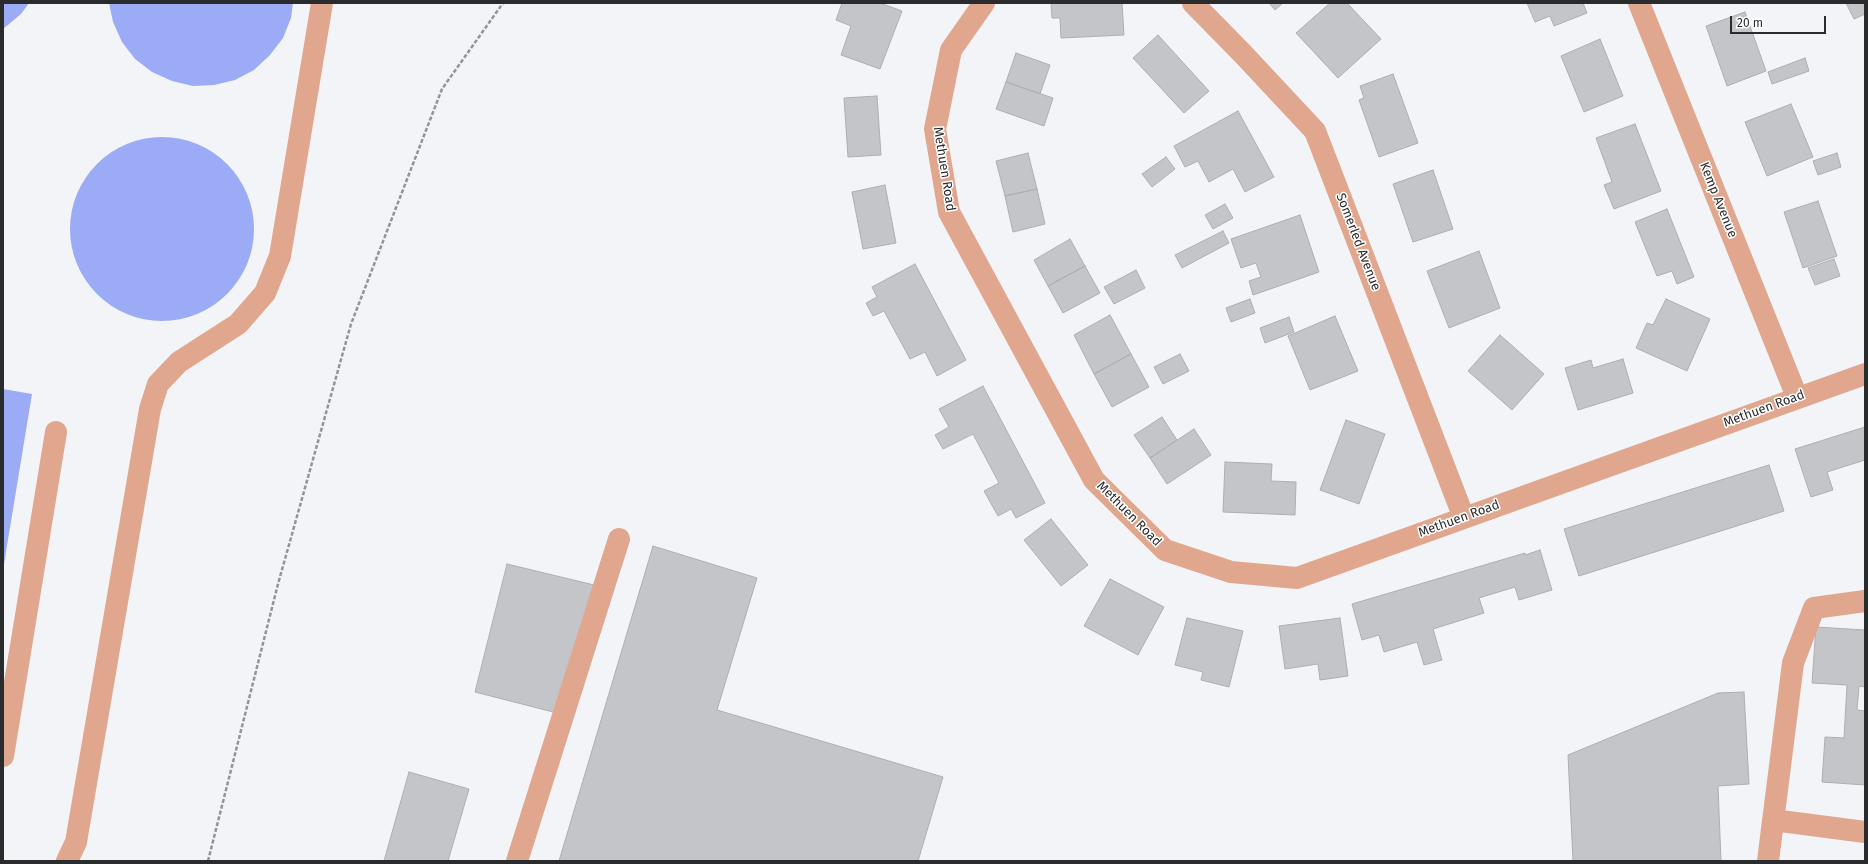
<!DOCTYPE html>
<style>
body{margin:0}
#map{position:relative;width:1868px;height:864px;overflow:hidden;background:#f3f4f8;font-family:"Fira Sans",sans-serif}
canvas{display:block}
.frame{position:absolute;inset:0;border:4px solid #2a2b2c;pointer-events:none}
.scale{position:absolute;left:1730px;top:16px;width:96px;height:18px;box-sizing:border-box;border:2px solid #2a2b2c;border-top:0;padding-left:5px;font-size:12px;line-height:14px;white-space:nowrap;color:#2a2b2c;-webkit-text-stroke:3px #fff;paint-order:stroke}
</style>
<div id="map">
<canvas width="1868" height="864"></canvas>
<div class="frame"></div>
<div class="scale">20 m</div>
</div>
<script>
const c = document.querySelector('canvas').getContext('2d');
c.lineJoin = 'round';
function fill(path, color) { c.fillStyle = color; c.fill(path, 'evenodd'); }
const toPath = rows => new Path2D(rows.map(r => 'M' + r).join(''));
function trace(path, color, width, dash) { c.strokeStyle = color; c.lineWidth = width; c.lineCap = dash ? 'butt' : 'round'; c.setLineDash(dash || []); c.stroke(path); }
function drawText(font, color, halo, rows, align = 'center') {
  c.font = font + ' "Fira Sans",sans-serif'; c.lineWidth = 3; c.setLineDash([]); c.textBaseline = 'middle'; c.strokeStyle = halo; c.fillStyle = color; for (const [text, x, y, turn = 0] of rows) {
    c.save(); c.translate(x, y); c.rotate((+turn || 0) * Math.PI / 180); c.textAlign = isNaN(turn) ? turn : align; if (halo) c.strokeText(text, 0, 0); c.fillText(text, 0, 0); c.restore();
  }
}
const water = toPath([
 [3,3,29,3,21,14,3,29],
 [109,3,293,3,291,18,283,38,270,55,254,70,235,80,214,85,193,86,172,81,152,72,135,59,122,42,113,22],
 '70 229a92 92 0 1 1 184 0a92 92 0 1 1-184 0Z',
 [3,389,32,394,3,570]
]);
const building = toPath([
 [842,3,880,3,902,11,880,69,841,55,851,26,836,20,842,3],
 [1051,3,1122,3,1124,35,1061,38,1060,18,1052,18,1051,3],
 [1269,3,1283,3,1275,10,1269,3],
 [1330,3,1347,3,1381,39,1338,78,1296,33,1330,3],
 [1527,3,1583,3,1587,13,1554,26,1550,16,1535,22,1527,3],
 [1846,3,1865,3,1865,14,1854,19,1846,3],
 [1745,12,1766,71,1727,86,1706,26,1745,12],
 [1158,35,1209,91,1184,113,1133,58,1158,35],
 [1600,39,1623,96,1584,112,1561,56,1600,39],
 [1016,53,1050,65,1040,94,1006,82,1016,53],
 [1805,58,1809,71,1772,84,1768,72,1805,58],
 [1393,74,1418,143,1379,157,1359,100,1364,98,1360,86,1393,74],
 [1006,82,1053,98,1044,126,996,109,1006,82],
 [877,96,881,155,848,157,844,98,877,96],
 [1791,104,1813,157,1767,176,1745,122,1791,104],
 [1238,111,1274,177,1245,192,1233,169,1209,182,1198,161,1185,167,1174,146,1238,111],
 [1635,124,1661,191,1614,209,1604,185,1612,182,1596,138,1635,124],
 [1028,153,1037,189,1005,196,996,161,1028,153],
 [1837,153,1841,167,1818,175,1813,161,1837,153],
 [1166,157,1175,169,1152,187,1142,174,1166,157],
 [1433,170,1453,229,1413,242,1393,184,1433,170],
 [885,185,896,243,863,249,852,192,885,185],
 [1037,189,1045,224,1013,232,1005,196,1037,189],
 [1818,201,1837,256,1803,268,1784,212,1818,201],
 [1225,204,1233,218,1213,229,1205,215,1225,204],
 [1667,209,1694,277,1677,284,1672,271,1657,276,1635,222,1667,209],
 [1300,215,1319,272,1253,295,1249,281,1261,277,1256,263,1241,268,1231,239,1300,215],
 [1223,231,1229,243,1182,268,1175,255,1223,231],
 [1070,239,1085,266,1048,286,1034,260,1070,239],
 [1479,251,1500,308,1449,328,1427,271,1479,251],
 [1834,259,1840,276,1815,285,1808,268,1834,259],
 [915,264,966,360,937,376,925,352,910,359,884,311,873,316,866,303,877,297,872,287,915,264],
 [1085,266,1100,293,1063,313,1048,286,1085,266],
 [1136,270,1145,288,1114,304,1104,287,1136,270],
 [1250,299,1255,313,1231,322,1226,308,1250,299],
 [1666,299,1710,319,1687,371,1636,348,1647,323,1653,325,1666,299],
 [1110,315,1131,354,1094,374,1074,335,1110,315],
 [1335,316,1358,371,1310,390,1288,336,1335,316],
 [1289,317,1294,332,1265,343,1260,328,1289,317],
 [1500,335,1544,374,1512,410,1468,371,1500,335],
 [1131,354,1149,387,1112,407,1094,374,1131,354],
 [1180,354,1189,371,1163,384,1154,367,1180,354],
 [1623,359,1633,393,1578,410,1565,368,1591,360,1593,368,1623,359],
 [983,386,1045,503,1016,518,1011,509,998,516,984,491,999,483,973,434,943,449,935,435,949,427,939,409,983,386],
 [1162,417,1177,440,1150,458,1134,435,1162,417],
 [1346,420,1385,434,1359,504,1320,490,1346,420],
 [1865,427,1865,460,1827,472,1833,490,1811,497,1795,449,1865,427],
 [1194,429,1211,455,1167,484,1150,458,1194,429],
 [1225,462,1272,464,1271,481,1296,482,1295,515,1223,512,1225,462],
 [1769,465,1784,511,1579,576,1564,529,1769,465],
 [1051,519,1088,565,1061,586,1024,540,1051,519],
 [653,546,757,578,717,710,943,777,918,861,559,861,653,546],
 [1540,550,1552,590,1519,600,1515,587,1479,598,1484,613,1433,629,1442,660,1424,665,1417,642,1384,652,1379,635,1362,640,1352,604,1525,553,1525,555,1540,550],
 [507,564,594,585,561,714,475,692,507,564],
 [1110,579,1164,607,1138,655,1084,626,1110,579],
 [1187,618,1243,631,1229,687,1201,680,1203,672,1175,665,1187,618],
 [1340,618,1348,676,1320,680,1318,664,1285,669,1279,626,1340,618],
 [1816,627,1865,630,1865,687,1859,686,1857,710,1865,711,1865,785,1822,782,1825,737,1844,738,1847,685,1812,683,1816,627],
 [1744,692,1749,784,1718,786,1721,861,1573,861,1568,755,1718,693,1744,692],
 [409,772,469,789,448,861,384,861,409,772]
]);
const path = toPath([
 [208,861,278,584,351,324,442,89,503,3]
]);
const minor = toPath([
 [984,3,951,50,935,129,949,212,1094,480,1165,550,1231,572,1297,578,1865,374],
 [1193,3,1243,54,1315,131,1464,518],
 [1639,3,1797,397],
 [3,756,56,432],
 [1773,820,1865,832],
 [67,861,76,842,150,409,158,384,179,362,238,324,265,293,280,256,322,3],
 [517,861,619,539],
 [1768,861,1793,663,1814,608,1865,601]
]);
const streetNames = [
 ["Methuen Road",944,169,81],
 ["Kemp Avenue",1718,200,68],
 ["Somerled Avenue",1358,242,69],
 ["Methuen Road",1764,409,-20],
 ["Methuen Road",1129,514,45],
 ["Methuen Road",1459,519,-20]
];
fill(water, '#9babf5');
fill(building, '#c4c5c9');
trace(building, '#adaeb2', 1);
trace(path, '#939497', 2.5, [4, 2]);
trace(minor, '#e0a78e', 22);
drawText('13px', '#2a2b2c', '#fff', streetNames);
</script>
